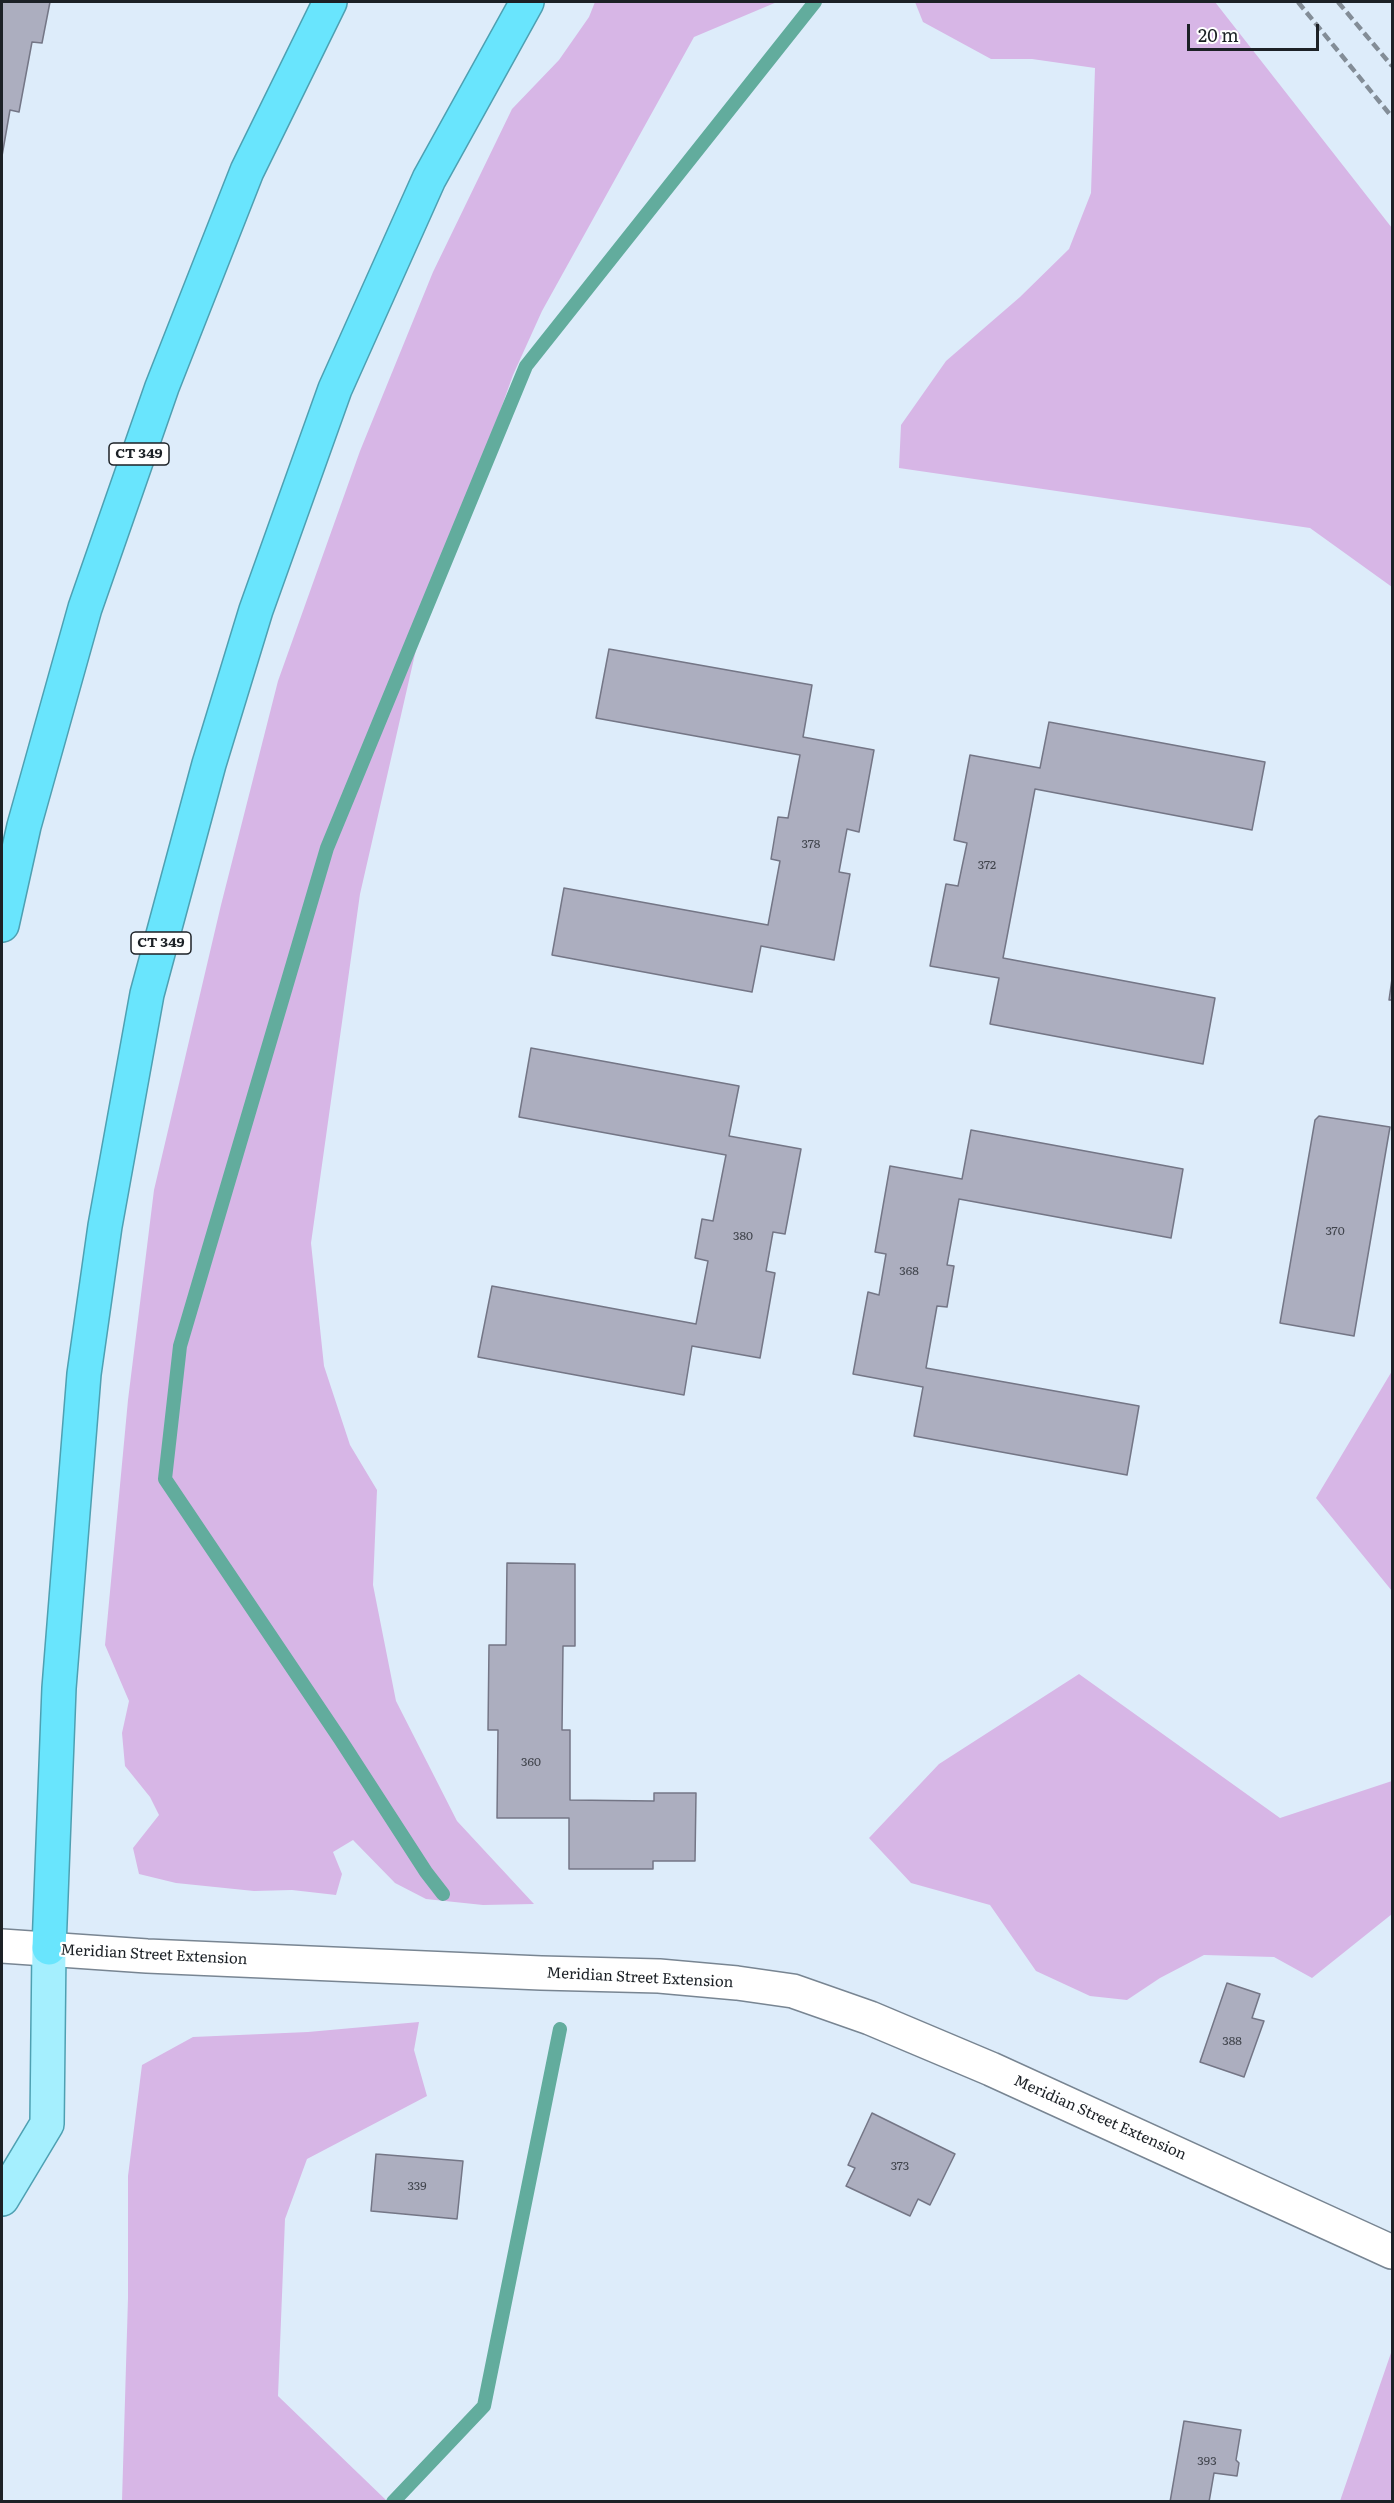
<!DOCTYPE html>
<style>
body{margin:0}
#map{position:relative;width:1394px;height:2503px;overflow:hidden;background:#ddecfa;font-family:Literata,serif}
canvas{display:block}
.frame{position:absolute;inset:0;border:3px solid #1c2126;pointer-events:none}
.scale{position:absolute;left:1187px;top:24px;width:132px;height:27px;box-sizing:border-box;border:3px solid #1c2126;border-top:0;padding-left:8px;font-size:18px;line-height:21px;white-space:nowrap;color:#1c2126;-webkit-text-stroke:4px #fff;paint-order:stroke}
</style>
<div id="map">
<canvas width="1394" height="2503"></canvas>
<div class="frame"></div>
<div class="scale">20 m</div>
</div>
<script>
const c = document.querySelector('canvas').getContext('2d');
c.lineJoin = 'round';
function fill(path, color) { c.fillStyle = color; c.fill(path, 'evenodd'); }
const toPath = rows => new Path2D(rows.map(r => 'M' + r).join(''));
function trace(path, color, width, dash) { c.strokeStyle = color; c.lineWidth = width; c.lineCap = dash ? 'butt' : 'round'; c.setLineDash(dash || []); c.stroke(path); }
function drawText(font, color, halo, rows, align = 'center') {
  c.font = font + ' Literata,serif'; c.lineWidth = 4.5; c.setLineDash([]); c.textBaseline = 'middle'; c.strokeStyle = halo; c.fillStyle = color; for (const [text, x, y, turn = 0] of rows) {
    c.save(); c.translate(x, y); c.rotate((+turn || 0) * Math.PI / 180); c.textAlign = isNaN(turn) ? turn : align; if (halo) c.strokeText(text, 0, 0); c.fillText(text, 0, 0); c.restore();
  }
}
const green = toPath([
 [595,2,777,2,694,37,542,311,513,375,418,641,360,894,311,1243,324,1366,350,1445,377,1490,373,1585,396,1701,457,1821,534,1904,483,1905,426,1899,395,1883,353,1840,333,1852,342,1874,336,1895,292,1890,254,1891,176,1883,139,1874,133,1848,159,1815,150,1797,125,1766,122,1733,129,1701,105,1645,128,1400,154,1190,221,905,278,681,360,451,433,272,512,109,559,60,589,17],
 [912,2,1215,2,1392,228,1392,587,1310,528,899,468,901,425,946,361,1020,297,1069,249,1091,193,1095,68,1032,59,991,59,923,22,915,2],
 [1392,1371,1392,1591,1316,1498],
 [1079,1674,1280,1818,1392,1781,1392,1914,1312,1978,1274,1957,1204,1955,1160,1978,1127,2000,1090,1996,1036,1971,990,1905,911,1883,869,1838,939,1764],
 [419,2022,414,2050,427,2096,307,2159,285,2219,278,2396,387,2501,122,2501,128,2298,128,2176,142,2065,193,2037,308,2032],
 [1392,2350,1392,2501,1340,2501]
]);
const stream = toPath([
 [443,1894,426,1872,340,1739,165,1479,180,1346,327,848,526,366,815,2],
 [393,2502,484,2406,560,2029]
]);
const building = toPath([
 [2,2,50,2,42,43,32,42,19,112,10,110,2,156,2,2],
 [609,649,812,685,803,737,874,750,859,832,847,829,839,872,850,874,834,960,761,946,752,992,552,955,564,888,768,925,780,861,771,859,778,817,788,818,800,755,596,718,609,649],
 [1049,722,1265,762,1252,830,1035,789,1003,958,1215,998,1203,1064,990,1024,999,978,930,966,946,884,958,886,967,843,954,840,970,755,1040,768,1049,722],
 [1392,979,1392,1000,1389,1000,1392,979],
 [531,1048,739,1086,729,1136,801,1149,785,1234,773,1232,766,1271,775,1273,760,1358,692,1346,684,1395,478,1357,492,1286,696,1324,708,1261,695,1258,702,1219,713,1221,726,1155,519,1117,531,1048],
 [1319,1116,1390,1127,1354,1336,1280,1323,1315,1120,1319,1116],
 [971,1130,1183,1169,1171,1238,959,1199,947,1265,954,1266,947,1307,937,1306,926,1368,1139,1406,1127,1475,914,1436,923,1387,853,1374,868,1292,879,1295,886,1254,875,1252,890,1166,962,1179,971,1130],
 [507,1563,575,1564,575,1646,563,1646,562,1730,570,1730,570,1800,654,1801,654,1793,696,1793,695,1861,653,1861,653,1869,569,1869,569,1818,497,1818,498,1730,488,1730,489,1645,506,1645,507,1563],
 [1227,1983,1260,1994,1252,2018,1264,2021,1244,2077,1200,2062,1227,1983],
 [872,2113,955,2154,930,2205,918,2199,910,2216,846,2186,855,2168,848,2165,872,2113],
 [376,2154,463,2161,457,2219,371,2211,376,2154],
 [1184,2421,1241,2430,1236,2460,1239,2463,1237,2476,1214,2473,1209,2502,1170,2502,1184,2421]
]);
const minor = toPath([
 [2,1946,147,1956,541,1973,659,1976,737,1983,793,1991,870,2018,991,2069,1392,2252]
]);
const major = toPath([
 [2,2199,47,2124,49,1948]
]);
const highway = toPath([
 [2,925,24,826,85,608,162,387,247,171,330,2],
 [49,1948,59,1688,84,1374,105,1226,147,994,209,764,256,610,335,389,429,179,527,2]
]);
const rail = toPath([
 [1298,2,1392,117],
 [1338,2,1392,66]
]);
const numberNames = [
 ["378",811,844],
 ["372",987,865],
 ["370",1335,1231],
 ["380",743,1236],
 ["368",909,1271],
 ["360",531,1762],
 ["388",1232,2041],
 ["373",900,2166],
 ["339",417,2186],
 ["393",1207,2461]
];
const shields = [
 [139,454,60],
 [161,943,60]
];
const shieldNames = [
 ["CT 349",139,454],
 ["CT 349",161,943]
];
const streetNames = [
 ["Meridian Street Extension",154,1955,3],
 ["Meridian Street Extension",640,1978,3],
 ["Meridian Street Extension",1100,2118,24]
];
fill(green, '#d7b6e6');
trace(stream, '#62ac9d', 14);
fill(building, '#acaebf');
trace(building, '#747686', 1.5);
trace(minor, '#788592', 36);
trace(major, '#4ea0b2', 36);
trace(highway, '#4ea0b2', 36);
trace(minor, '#fff', 33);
trace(major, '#a5effe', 33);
trace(highway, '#69e5fd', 33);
trace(rail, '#838d97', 4.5, [9, 4.5]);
drawText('12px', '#40444c', null, numberNames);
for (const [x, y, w] of shields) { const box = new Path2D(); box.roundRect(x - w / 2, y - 11, w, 22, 4.5); c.fillStyle = '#fff'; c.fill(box); trace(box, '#1c2126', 1.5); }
drawText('bold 14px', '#1c2126', null, shieldNames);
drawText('15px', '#1c2126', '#fff', streetNames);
</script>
